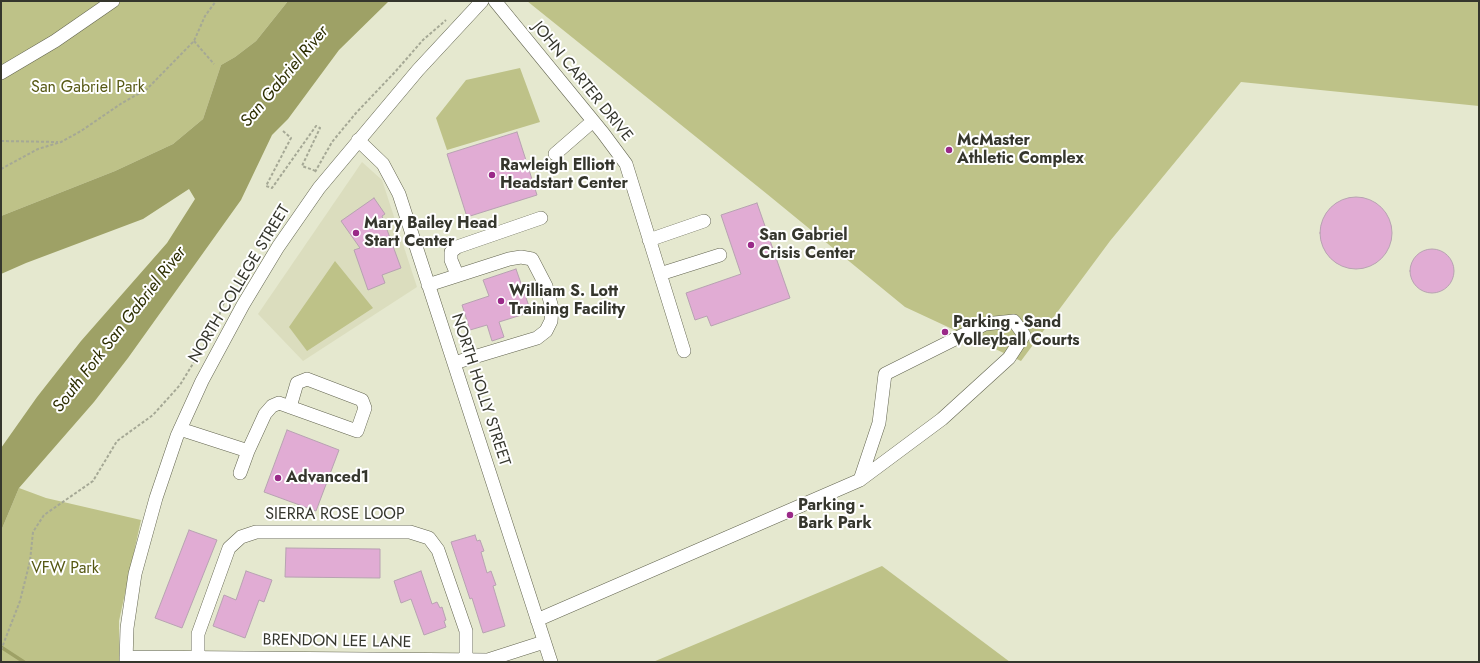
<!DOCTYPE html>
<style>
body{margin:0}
#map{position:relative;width:1480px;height:663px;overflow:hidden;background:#e5e8cf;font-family:Jost,sans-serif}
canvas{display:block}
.frame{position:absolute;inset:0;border:2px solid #35362d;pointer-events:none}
</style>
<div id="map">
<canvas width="1480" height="663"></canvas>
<div class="frame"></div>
</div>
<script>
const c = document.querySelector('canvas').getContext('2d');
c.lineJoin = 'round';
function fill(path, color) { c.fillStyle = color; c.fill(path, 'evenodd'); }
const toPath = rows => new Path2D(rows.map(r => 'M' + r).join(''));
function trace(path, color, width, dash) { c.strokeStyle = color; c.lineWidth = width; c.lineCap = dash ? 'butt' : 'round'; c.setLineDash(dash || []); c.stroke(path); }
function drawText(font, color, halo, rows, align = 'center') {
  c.font = font + ' Jost,sans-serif'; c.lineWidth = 4; c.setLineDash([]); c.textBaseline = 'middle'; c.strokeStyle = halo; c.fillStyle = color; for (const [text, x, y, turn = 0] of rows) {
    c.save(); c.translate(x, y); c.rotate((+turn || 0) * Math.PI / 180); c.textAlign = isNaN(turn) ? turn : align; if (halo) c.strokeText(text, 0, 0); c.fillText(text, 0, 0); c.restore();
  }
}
const built = toPath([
 [362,162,382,180,417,287,303,361,258,314]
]);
const green = toPath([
 [1,1,288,1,256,41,235,57,221,65,203,119,173,144,115,171,1,216],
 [527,1,1479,1,1479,106,1241,82,1110,241,1021,361,905,307,767,194],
 [520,68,540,122,447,150,436,118,466,80],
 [335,261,373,308,307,351,289,327],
 [19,488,46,498,141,520,119,621,119,662,1,662,1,531],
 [882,566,1010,662,653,662]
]);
const water = toPath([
 [288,1,389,1,339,50,288,119,272,135,241,200,128,358,94,402,19,488,1,531,1,448,37,397,81,341,167,243,195,199,189,189,143,219,26,263,1,274,1,216,115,171,173,144,203,119,221,65,235,57,256,41]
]);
const stream = toPath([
 [1,647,24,662]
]);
const building = toPath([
 [517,132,537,195,467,217,447,154,517,132],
 '1320 233a36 36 0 1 1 72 0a36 36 0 1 1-72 0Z',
 [374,198,385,214,382,216,401,268,382,275,385,283,368,290,354,250,360,248,341,221,374,198],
 [757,203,790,298,711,326,707,316,695,320,686,293,741,274,721,215,757,203],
 '1410 271a22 22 0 1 1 44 0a22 22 0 1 1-44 0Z',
 [516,269,531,312,499,322,504,337,492,341,487,325,470,330,462,305,489,296,483,280,516,269],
 [287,430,339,450,316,511,264,492,287,430],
 [189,530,217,540,182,628,155,618,189,530],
 [475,535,477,541,480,540,484,551,481,552,487,573,491,571,496,585,493,586,505,626,483,633,472,598,470,599,451,542,475,535],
 [286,548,380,549,380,578,285,577,286,548],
 [246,571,272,580,264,602,259,600,245,638,213,626,224,595,236,600,246,571],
 [421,571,432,604,437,602,440,608,442,607,446,620,444,621,446,627,424,635,411,599,401,603,394,581,421,571]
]);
const path = toPath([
 [194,41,214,64],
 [283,131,291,138,266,186,272,188,316,126,320,128,302,166,316,171],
 [1,141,58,142],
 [1,169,38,149,61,142,81,131,122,103,147,89,194,41,205,16,216,1],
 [315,172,332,142,356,113,395,72,423,40,446,20],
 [1,650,20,601,30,561,33,532,44,515,93,481,117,441,153,415,180,385,214,329,226,297,243,278]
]);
const minor = toPath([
 [495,1,603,133,626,164,684,351],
 [1,73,55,41,113,1],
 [358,140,383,164,399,194,551,662],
 [555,154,593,121],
 [649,240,704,221],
 [660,274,720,255],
 [453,277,509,259,521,257,532,259,546,286,552,308,551,321,546,331,537,338,454,363],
 [428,285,453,277,456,272,451,260,451,252,457,247,541,218],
 [180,429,248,451,265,414,272,406,279,403,290,407,357,431,365,408,362,400,307,379,297,383,290,407],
 [240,473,248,451],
 [537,620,860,480,942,419,1009,358,1024,335,1014,321,985,324,885,374,879,423,860,480],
 [126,657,488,660,544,642],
 [198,657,198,634,229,548,241,537,256,532,410,532,429,538,438,550,466,631,466,660],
 [126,662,127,628,135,574,156,498,177,436,202,381,243,305,278,247,319,188,418,70,482,1]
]);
const markers = [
 [949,150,4,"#9a2988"],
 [492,175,4,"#9a2988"],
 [356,233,4,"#9a2988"],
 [751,245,4,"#9a2988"],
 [501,301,4,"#9a2988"],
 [945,332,4,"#9a2988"],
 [278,478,4,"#9a2988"],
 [790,515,4,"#9a2988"]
];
const streetNames = [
 ["JOHN CARTER DRIVE",582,82,51],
 ["NORTH COLLEGE STREET",240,284,-59],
 ["NORTH HOLLY STREET",480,390,72],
 ["SIERRA ROSE LOOP",335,515],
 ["BRENDON LEE LANE",337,642,1]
];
const parkNames = [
 ["San Gabriel Park",88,88],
 ["VFW Park",65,569]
];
const poiNames = [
 ["McMaster",957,141],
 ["Athletic Complex",957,159],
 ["Rawleigh Elliott",500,166],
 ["Headstart Center",500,184],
 ["Mary Bailey Head",364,224],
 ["Start Center",364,242],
 ["San Gabriel",759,236],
 ["Crisis Center",759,254],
 ["William S. Lott",509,292],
 ["Training Facility",509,310],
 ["Parking - Sand",953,323],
 ["Volleyball Courts",953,341],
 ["Advanced1",286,478],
 ["Parking -",798,506],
 ["Bark Park",798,524]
];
const waterNames = [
 ["San Gabriel River",285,77,-50],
 ["South Fork San Gabriel River",120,330,-52]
];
fill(built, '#dbddbe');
fill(green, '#bec288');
fill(water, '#9ea166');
trace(stream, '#9ea166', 3.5);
fill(building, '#e1acd4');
trace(building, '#b7a2b1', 1);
trace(minor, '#62644f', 14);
trace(path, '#a5a895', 2, [3, 2]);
trace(minor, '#fff', 13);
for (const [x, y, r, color] of markers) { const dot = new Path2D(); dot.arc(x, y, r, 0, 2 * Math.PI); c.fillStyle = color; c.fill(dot); trace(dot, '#fff', 1.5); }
drawText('16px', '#35362d', '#fff', streetNames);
drawText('16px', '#565813', '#fff', parkNames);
drawText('bold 16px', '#35362d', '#fff', poiNames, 'left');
drawText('italic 17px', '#2d2e00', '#fff', waterNames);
</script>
